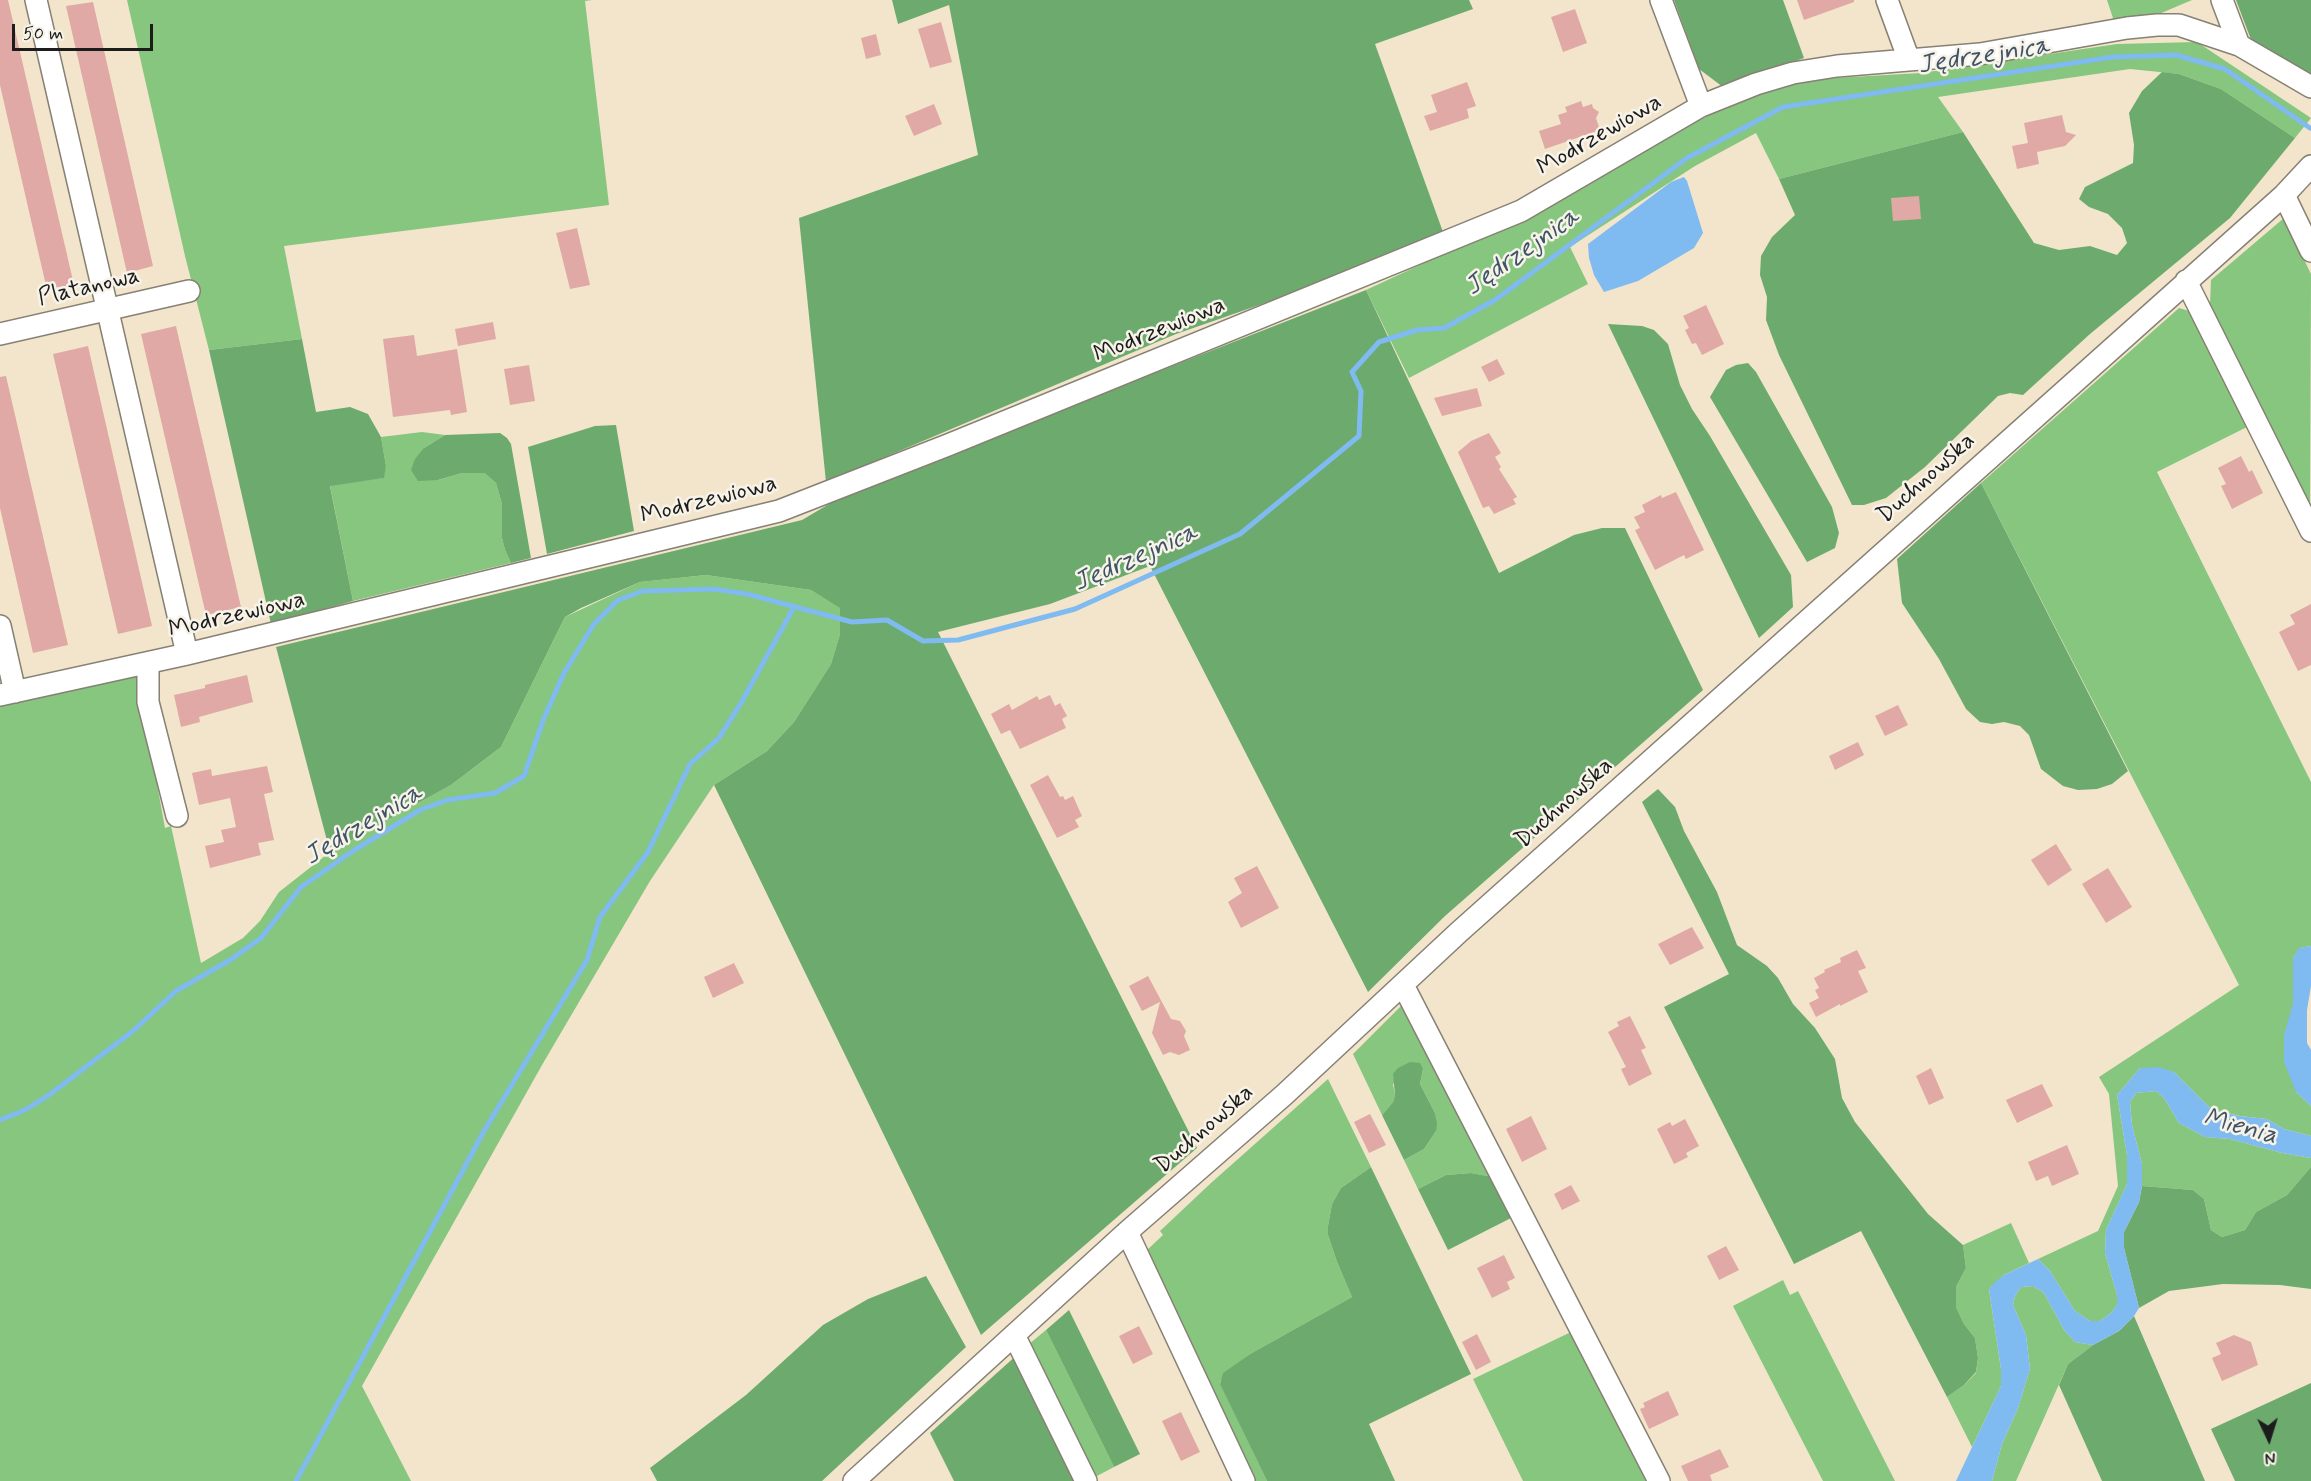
<!DOCTYPE html>
<meta charset="utf-8">
<style>
body{margin:0}
#map{position:relative;width:2311px;height:1481px;overflow:hidden;background:#f2e5cb;font-family:Mynerve,sans-serif}
canvas{display:block}
.north{position:absolute;left:2239px;top:1409px;width:60px;height:60px;-webkit-text-stroke:4px #f7f3e8;paint-order:stroke;rotate:176deg;font-size:16px;font-weight:700;line-height:24px;text-align:center;color:#1c1c1c}
.north::after{content:'';display:block;margin:auto;width:21px;height:27px;background:#1c1c1c;clip-path:polygon(50% 0,100% 100%,50% 72%,0 100%)}
.scale{position:absolute;left:12px;top:24px;width:141px;height:27px;box-sizing:border-box;border:3px solid #1c1c1c;border-top:0;padding-left:8px;font-size:18px;line-height:21px;white-space:nowrap;color:#1c1c1c;-webkit-text-stroke:4px #f7f3e8;paint-order:stroke}
</style>
<div id="map">
<canvas width="2311" height="1481"></canvas>
<div class="north">N</div>
<div class="scale">50 m</div>
</div>
<script>
const c = document.querySelector('canvas').getContext('2d');
c.lineJoin = 'round';
function fill(path, color) { c.fillStyle = color; c.fill(path, 'evenodd'); }
const toPath = rows => new Path2D(rows.map(r => 'M' + r).join(''));
function trace(path, color, width, dash) { c.strokeStyle = color; c.lineWidth = width; c.lineCap = dash ? 'butt' : 'round'; c.setLineDash(dash || []); c.stroke(path); }
function drawText(font, color, halo, rows, align = 'center') {
  c.font = font + ' Mynerve,sans-serif'; c.lineWidth = 5; c.setLineDash([]); c.textBaseline = 'middle'; c.strokeStyle = halo; c.fillStyle = color; for (const [text, x, y, turn = 0] of rows) {
    c.save(); c.translate(x, y); c.rotate((+turn || 0) * Math.PI / 180); c.textAlign = isNaN(turn) ? turn : align; if (halo) c.strokeText(text, 0, 0); c.fillText(text, 0, 0); c.restore();
  }
}
const green = toPath([
 [127,0,592,0,585,1,609,205,284,246,302,339,209,350,185,256],
 [2107,0,2192,0,2159,14,2114,21],
 [2197,42,2311,118,2295,138,2221,89,2179,74,2130,69,1938,97,1963,132,1779,179,1756,133,1695,166,1570,247,1588,284,1409,378,1366,290,1549,205,1675,132,1742,99,1799,80,1921,73,2117,44],
 [2284,218,2311,274,2310,511,2210,304,2211,280],
 [2179,308,2196,313,2251,425,2157,472,2311,782,2311,946,2300,948,2293,958,2293,1003,2296,1092,2311,1106,2311,1136,2284,1129,2267,1119,2240,1116,2211,1109,2174,1072,2140,1068,2117,1095,2127,1155,2127,1184,2106,1230,2105,1253,2117,1295,2117,1305,2111,1313,2100,1321,2090,1321,2075,1311,2050,1271,2038,1259,2098,1231,2118,1186,2109,1094,2099,1077,2239,985,1981,483],
 [422,432,445,435,424,448,438,480,462,473,485,472,496,483,502,504,502,538,505,550,511,563,353,601,330,485,383,478,386,466,381,437],
 [706,575,811,590,841,608,840,634,831,664,794,722,767,751,714,785,650,881,542,1065,362,1386,411,1481,0,1481,0,705,142,675,141,697,165,828,171,826,201,963,243,938,260,921,279,892,330,852,451,785,501,747,565,617,640,582],
 [1401,1006,1409,1009,1493,1177,1471,1173,1446,1175,1418,1189,1404,1160,1424,1149,1436,1131,1435,1113,1420,1084,1423,1069,1393,1084,1395,1095,1393,1102,1382,1115,1353,1054],
 [1328,1079,1371,1167,1341,1188,1332,1204,1328,1226,1328,1235,1337,1262,1352,1297,1250,1354,1224,1373,1220,1383,1267,1481,1253,1481,1146,1251,1163,1235,1160,1231,1211,1183],
 [2156,1091,2164,1098,2179,1123,2205,1137,2230,1139,2282,1153,2311,1158,2311,1167,2287,1195,2256,1212,2245,1230,2222,1237,2211,1230,2204,1199,2193,1190,2142,1186,2142,1164,2132,1125,2130,1102,2136,1093],
 [2011,1223,2029,1263,2004,1275,1989,1289,2001,1369,2001,1386,1972,1447,1947,1397,1964,1385,1976,1373,1978,1358,1975,1338,1964,1324,1956,1307,1956,1287,1966,1268,1963,1245],
 [1783,1280,1790,1295,1798,1291,1895,1481,1823,1481,1733,1306],
 [2033,1286,2044,1293,2064,1330,2075,1342,2093,1345,2068,1364,2016,1481,1992,1481,2002,1444,2018,1408,2030,1369,2026,1335,2013,1305,2015,1296,2021,1287],
 [1046,1330,1114,1467,1095,1477,1029,1344],
 [1571,1332,1646,1481,1523,1481,1473,1379]
]);
const forest = toPath([
 [892,0,1469,0,1473,9,1375,44,1443,232,1334,279,1176,334,826,482,799,218,978,155,949,5,898,24],
 [1674,0,1783,0,1804,58,1723,87,1699,69],
 [2236,0,2311,0,2311,75,2253,45],
 [2162,72,2179,74,2221,89,2295,138,2230,218,2090,334,2023,395,2010,393,1998,396,1925,467,1886,498,1864,505,1852,505,1779,355,1766,320,1767,297,1760,275,1761,256,1772,237,1795,215,1779,179,1963,132,2034,243,2059,250,2090,246,2117,255,2127,243,2122,228,2108,214,2089,207,2079,199,2085,187,2133,163,2134,145,2129,113,2142,91],
 [1366,290,1499,573,1574,535,1602,528,1625,528,1703,690,1445,916,1368,992,1150,566,1050,604,938,632,1197,1148,981,1335,714,785,767,751,794,722,831,664,840,634,840,608,811,590,706,575,640,582,581,608,565,617,559,629,501,747,451,785,330,852,276,647,802,520,846,494],
 [1608,324,1642,326,1654,330,1668,344,1680,385,1692,409,1710,436,1791,575,1793,607,1759,638],
 [302,339,316,412,350,407,368,414,381,437,386,466,384,478,330,486,353,601,271,624,209,350],
 [1748,363,1756,372,1832,507,1839,533,1835,548,1807,562,1710,397,1726,370,1736,365],
 [616,425,634,531,547,554,528,447,595,426],
 [500,433,507,438,511,444,531,558,511,563,505,550,502,538,502,504,496,483,485,473,462,473,438,480,418,481,411,470,415,459,424,448,445,435],
 [1981,483,2128,771,2112,784,2097,789,2078,790,2063,786,2041,769,2029,735,2020,726,2004,722,1992,724,1980,722,1966,709,1939,659,1902,603,1897,559],
 [1658,789,1675,807,1684,831,1717,892,1737,945,1767,966,1778,978,1793,1004,1815,1028,1835,1059,1842,1098,1855,1122,1928,1214,1963,1245,1966,1268,1956,1287,1956,1307,1964,1324,1975,1338,1978,1358,1976,1372,1964,1385,1947,1397,1861,1231,1794,1264,1664,1007,1729,974,1642,802],
 [1410,1062,1420,1063,1423,1069,1420,1084,1435,1113,1437,1124,1436,1131,1424,1149,1404,1160,1382,1115,1393,1102,1395,1095,1393,1074,1398,1068],
 [1371,1167,1471,1374,1369,1424,1395,1481,1267,1481,1220,1384,1223,1373,1250,1354,1352,1297,1337,1262,1328,1235,1328,1226,1332,1204,1341,1188],
 [2311,1167,2311,1289,2280,1285,2223,1284,2169,1291,2139,1308,2124,1248,2124,1232,2139,1202,2142,1186,2193,1190,2204,1199,2211,1230,2222,1237,2245,1230,2256,1212,2287,1195],
 [1471,1173,1493,1177,1513,1217,1448,1250,1418,1189,1446,1175],
 [926,1276,966,1347,822,1481,657,1481,650,1468,746,1395,823,1325,868,1299],
 [1069,1310,1140,1454,1114,1467,1046,1330],
 [2134,1316,2205,1481,2102,1481,2059,1385,2068,1364,2093,1345,2119,1331],
 [1018,1354,1081,1481,954,1481,930,1433],
 [2311,1383,2311,1481,2235,1481,2211,1429]
]);
const water = toPath([
 [1684,177,1687,181,1703,233,1694,248,1638,281,1604,292,1594,275,1589,258,1588,244,1671,182],
 [2311,946,2311,986,2307,1010,2307,1043,2311,1050,2311,1106,2296,1092,2284,1062,2284,1035,2293,1003,2293,958,2299,948],
 [2159,1067,2174,1072,2211,1109,2239,1116,2267,1119,2284,1129,2311,1136,2311,1158,2282,1153,2230,1139,2205,1137,2179,1123,2164,1098,2156,1091,2136,1093,2130,1102,2132,1125,2142,1164,2142,1186,2139,1202,2124,1232,2124,1248,2139,1308,2134,1316,2119,1331,2093,1345,2075,1342,2064,1330,2044,1293,2033,1286,2021,1287,2015,1296,2013,1305,2026,1335,2030,1369,2018,1408,2002,1444,1992,1481,1956,1481,2001,1386,2001,1369,1989,1289,1994,1283,2004,1275,2038,1259,2050,1271,2075,1311,2090,1321,2100,1321,2111,1313,2117,1305,2117,1295,2105,1253,2106,1230,2127,1184,2127,1155,2117,1095,2140,1068]
]);
const stream = toPath([
 [0,1120,25,1110,49,1095,133,1031,176,991,230,960,261,938,301,887,356,849,420,810,447,800,495,793,524,776,544,718,564,673,594,624,618,600,643,591,714,589,747,594,852,622,887,620,923,641,958,640,1075,609,1240,534,1359,436,1361,391,1352,372,1379,342,1417,330,1444,328,1495,300,1687,158,1783,107,2113,57,2176,55,2225,69,2310,128],
 [296,1481,484,1131,587,960,600,917,648,852,690,764,719,738,741,703,794,607]
]);
const building = toPath([
 [0,0,8,0,74,285,58,289,58,287,47,290,0,85],
 [1797,0,1854,0,1854,2,1804,20],
 [93,2,153,266,127,273,66,6],
 [1575,9,1587,43,1563,52,1551,17],
 [941,22,952,62,930,68,918,29],
 [876,34,881,55,866,59,861,38],
 [1467,82,1476,106,1467,109,1469,118,1430,131,1424,116,1437,112,1431,95],
 [1581,101,1583,107,1592,104,1593,108,1599,112,1596,118,1600,130,1545,149,1539,131,1561,124,1558,115,1567,112,1565,107],
 [934,104,942,124,914,136,905,116],
 [2062,115,2066,132,2076,135,2065,146,2037,152,2039,164,2017,169,2012,146,2028,143,2024,123],
 [1919,196,1921,219,1893,221,1891,198],
 [577,228,590,285,570,289,556,233],
 [1706,305,1724,344,1702,355,1696,343,1692,344,1685,330,1689,328,1683,316],
 [493,322,496,339,458,346,455,329],
 [176,326,241,607,206,615,141,334],
 [414,335,417,356,457,349,467,412,451,415,450,410,393,417,383,339],
 [88,346,152,626,118,634,53,354],
 [1497,359,1505,374,1489,382,1481,367],
 [529,365,535,401,510,405,504,369],
 [6,376,68,645,33,653,0,508,0,377],
 [1477,388,1482,406,1442,416,1434,398],
 [1489,433,1501,453,1495,457,1501,467,1499,469,1517,497,1513,499,1516,504,1494,514,1489,506,1483,508,1458,452,1471,441],
 [2241,456,2249,472,2252,470,2263,493,2232,509,2221,486,2226,484,2218,468],
 [1676,492,1704,550,1686,559,1684,555,1655,570,1635,530,1640,528,1634,517,1645,512,1642,505,1661,495,1662,498],
 [2311,604,2311,665,2298,671,2279,632,2295,624,2290,615],
 [247,675,253,702,199,717,200,722,181,727,174,695,205,688,205,685],
 [1050,695,1055,706,1060,703,1067,716,1062,719,1066,728,1020,749,1010,730,1001,734,991,714,1009,704,1012,710,1037,696,1039,700],
 [1898,705,1908,725,1885,736,1875,716],
 [1858,742,1864,755,1835,770,1829,756],
 [267,766,273,792,264,794,274,840,258,843,261,855,210,868,205,846,224,842,221,830,236,827,230,798,199,805,192,773,211,769,212,776],
 [1048,775,1060,797,1063,796,1065,800,1073,796,1082,816,1075,820,1079,827,1057,838,1030,785],
 [2056,844,2072,870,2048,886,2031,860],
 [1257,866,1279,908,1241,928,1228,902,1242,893,1234,878],
 [2108,868,2132,907,2106,923,2082,884],
 [1692,927,1704,948,1670,965,1658,944],
 [1857,950,1866,968,1858,971,1868,992,1840,1006,1840,1004,1816,1017,1809,1003,1819,998,1815,990,1819,988,1814,978,1825,972,1824,970,1841,962,1840,958],
 [734,963,744,983,713,998,704,977],
 [1148,976,1171,1019,1180,1021,1186,1031,1184,1036,1190,1050,1179,1055,1170,1052,1163,1055,1152,1033,1160,1002,1142,1011,1129,986],
 [1630,1016,1646,1048,1641,1050,1652,1074,1629,1086,1621,1069,1626,1067,1608,1032,1619,1026,1617,1022],
 [1931,1068,1944,1098,1929,1105,1916,1076],
 [2042,1084,2053,1106,2017,1123,2006,1100],
 [1370,1114,1386,1145,1369,1153,1354,1122],
 [1531,1116,1547,1149,1522,1162,1506,1129],
 [1685,1119,1699,1146,1686,1153,1688,1157,1674,1164,1657,1129,1670,1122,1672,1126],
 [2067,1145,2079,1174,2052,1186,2048,1176,2036,1181,2028,1162],
 [1571,1185,1580,1201,1562,1210,1554,1194],
 [1726,1246,1739,1270,1719,1280,1707,1256],
 [1504,1255,1515,1278,1507,1282,1510,1289,1492,1298,1477,1268],
 [1139,1326,1153,1354,1133,1364,1119,1336],
 [1477,1334,1491,1362,1476,1370,1462,1342],
 [2234,1335,2251,1342,2258,1365,2222,1381,2212,1358,2221,1354,2216,1343],
 [1668,1391,1679,1415,1649,1429,1640,1409,1645,1407,1643,1403],
 [1181,1412,1200,1452,1181,1461,1162,1421],
 [1720,1449,1729,1467,1710,1475,1712,1481,1688,1481,1681,1466]
]);
const minor = toPath([
 [36,0,187,654],
 [1661,0,1701,106],
 [1887,0,1909,60],
 [2222,0,2239,45],
 [2284,195,2311,251],
 [2186,281,2311,531],
 [0,334,189,291],
 [0,626,15,692],
 [148,663,148,702,177,816],
 [0,695,187,654,779,511,948,445,1521,211,1701,106,1756,84,1793,73,1837,66,1980,54,2127,28,2157,25,2179,25,2239,45,2311,87],
 [1403,985,1659,1481],
 [1127,1232,1244,1481],
 [1014,1335,1086,1481],
 [854,1481,1127,1232,1284,1095,1459,932,2284,195,2311,166]
]);
const streetNames = [
 ["Modrzewiowa",1600,136,-30],
 ["Platanowa",89,288,-13],
 ["Modrzewiowa",1160,331,-22],
 ["Duchnowska",1927,479,-42],
 ["Modrzewiowa",709,501,-14],
 ["Modrzewiowa",237,616,-13],
 ["Duchnowska",1565,804,-42],
 ["Duchnowska",1205,1130,-41]
];
const waterNames = [
 ["Jędrzejnica",1984,57,-9],
 ["Jędrzejnica",1523,253,-35],
 ["Jędrzejnica",1136,559,-24],
 ["Jędrzejnica",364,826,-31],
 ["Mienia",2240,1128,15]
];
fill(green, '#86c67e');
fill(forest, '#6cab6d');
fill(water, '#7fbaf0');
trace(stream, '#7fbaf0', 5);
fill(building, '#e1a9a5');
trace(minor, '#878074', 24);
trace(minor, '#fff', 21);
drawText('24px', '#1c1c1c', '#f7f3e8', streetNames);
drawText('italic 26px', '#3f5366', '#f7f3e8', waterNames);
</script>
